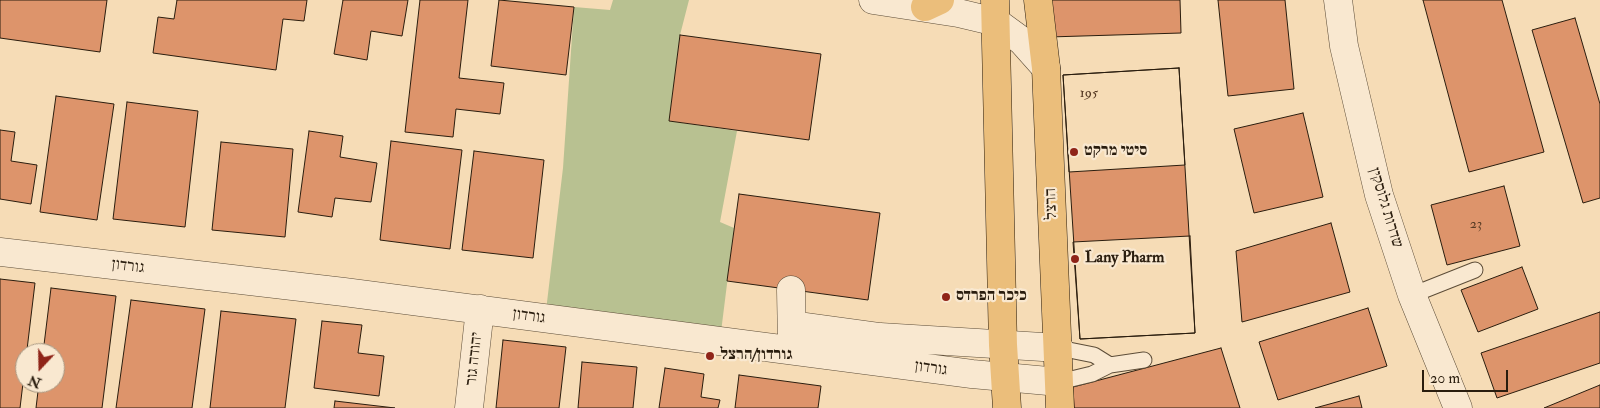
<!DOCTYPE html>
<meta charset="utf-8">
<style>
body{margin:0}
#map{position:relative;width:1600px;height:408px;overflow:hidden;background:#f6dcb6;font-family:"IM FELL Double Pica",serif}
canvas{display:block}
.north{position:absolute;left:15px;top:343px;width:50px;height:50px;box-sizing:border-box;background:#f9e8d0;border:1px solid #a69782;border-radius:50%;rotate:201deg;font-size:14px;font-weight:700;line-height:20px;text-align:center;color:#2a1d0e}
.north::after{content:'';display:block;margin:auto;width:18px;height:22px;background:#8f2418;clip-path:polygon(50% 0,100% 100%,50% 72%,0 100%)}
.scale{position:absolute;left:1422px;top:370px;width:86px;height:22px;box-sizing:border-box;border:2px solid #2a1d0e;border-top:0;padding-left:6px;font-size:15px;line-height:18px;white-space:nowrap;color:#2a1d0e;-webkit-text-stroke:4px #f9e8d0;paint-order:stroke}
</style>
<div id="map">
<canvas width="1600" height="408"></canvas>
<div class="north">N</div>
<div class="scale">20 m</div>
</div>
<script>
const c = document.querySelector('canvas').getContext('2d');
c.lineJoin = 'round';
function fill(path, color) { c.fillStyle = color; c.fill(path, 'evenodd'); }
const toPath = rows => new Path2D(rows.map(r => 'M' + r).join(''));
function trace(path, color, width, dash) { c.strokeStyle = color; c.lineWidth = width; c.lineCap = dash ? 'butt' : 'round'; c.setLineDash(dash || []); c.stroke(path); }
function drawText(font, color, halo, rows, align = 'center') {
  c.font = font + ' "IM FELL Double Pica","Frank Ruhl Libre",serif'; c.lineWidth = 4.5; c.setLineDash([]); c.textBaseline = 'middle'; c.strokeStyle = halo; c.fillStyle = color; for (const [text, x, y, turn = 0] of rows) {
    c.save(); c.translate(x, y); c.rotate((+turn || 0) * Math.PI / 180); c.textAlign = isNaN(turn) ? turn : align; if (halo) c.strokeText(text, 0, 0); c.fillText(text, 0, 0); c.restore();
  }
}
const green = toPath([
 [613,0,689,0,680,35,669,121,737,131,720,222,734,228,720,340,545,319,563,168,574,7,610,10]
]);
const building = toPath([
 [0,0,107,0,100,52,0,38,0,0],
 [177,0,307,0,304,21,283,19,276,70,153,53,158,17,174,19,177,0],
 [343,0,408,0,402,36,371,31,367,60,334,54,343,0],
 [420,0,468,0,459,78,504,83,500,114,456,109,453,137,405,132,420,0],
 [499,0,574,7,566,75,491,66,499,0],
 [1049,0,1180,0,1181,33,1049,37,1049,0],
 [1218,0,1285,0,1294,89,1228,96,1218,0],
 [1423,0,1502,0,1544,152,1469,172,1423,0],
 [1575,18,1600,104,1600,198,1583,203,1532,30,1575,18],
 [680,35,821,54,809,140,669,121,680,35],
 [1179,68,1185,165,1069,172,1063,75,1179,68],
 [1179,68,1195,333,1080,339,1063,75,1179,68],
 [56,96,114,104,97,220,40,212,56,96],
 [127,102,198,111,185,227,113,219,127,102],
 [1303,113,1323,197,1254,213,1234,129,1303,113],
 [0,130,15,132,11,161,37,165,31,204,0,199,0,130],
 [309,131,343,136,340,157,377,163,371,202,335,198,332,217,298,212,309,131],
 [391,141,462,150,450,249,380,240,391,141],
 [221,142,293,149,285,237,212,230,221,142],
 [474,151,544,160,533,258,462,250,474,151],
 [1504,186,1520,246,1447,265,1431,205,1504,186],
 [739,194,880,213,868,300,727,281,739,194],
 [1331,223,1350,292,1242,322,1236,251,1331,223],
 [1190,236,1195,333,1080,339,1073,242,1190,236],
 [1522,267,1538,309,1478,332,1461,290,1522,267],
 [0,279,35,283,20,408,0,408,0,279],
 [51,288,116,296,102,408,36,408,39,383,55,383,55,353,43,353,51,288],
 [131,300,205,309,192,408,116,408,131,300],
 [1368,308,1387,366,1278,400,1259,342,1368,308],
 [221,311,296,319,285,408,210,408,221,311],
 [1600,312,1600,363,1497,398,1481,353,1600,312],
 [322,321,362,325,358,353,384,356,379,396,314,388,322,321],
 [503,340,566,347,559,408,496,408,503,340],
 [1221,348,1240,408,1074,408,1073,387,1221,348],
 [582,362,637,367,633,408,578,408,582,362],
 [665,368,704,374,701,397,720,400,718,408,659,408,665,368],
 [739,375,821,386,818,408,735,408,739,375],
 [1600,385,1600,408,1544,408,1600,385],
 [1359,396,1362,408,1315,408,1359,396],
 [335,401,395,408,334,408,335,401]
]);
const lane = toPath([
 [1412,295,1475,270],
 [1059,348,1094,355,1110,365],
 [1059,382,1092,374,1110,365,1144,360]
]);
const street = toPath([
 [873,0,958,13,996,22,1022,41,1046,68],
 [1338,0,1344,46,1379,195,1412,295,1458,408],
 [0,252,344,292,972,374,1059,382],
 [791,290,792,343],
 [792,325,880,337,1059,348],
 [469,408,480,309]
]);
const primary = toPath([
 [995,0,1003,345,1007,408],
 [1038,0,1046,68,1060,408],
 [925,7,940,0]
]);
const markers = [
 [1074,152,5,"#8f2418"],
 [1075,259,5,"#8f2418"],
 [946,297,5,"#8f2418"],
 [710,356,5,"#8f2418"]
];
const numberNames = [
 ["195",1089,94],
 ["23",1476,225]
];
const poiNames = [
 ["סיטי מרקט",1084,152],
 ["Lany Pharm",1085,259],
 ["כיכר הפרדס",956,297],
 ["גורדון/הרצל",720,356]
];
const streetNames = [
 ["הרצל",1052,204,-92],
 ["שדרות גלוסקין",1385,208,73],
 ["גורדון",128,267,7],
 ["גורדון",529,317,8],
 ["יהודה גור",475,359,-84],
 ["גורדון",931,369,8]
];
fill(green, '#b8c191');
fill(building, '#dd946b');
trace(building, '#2a1d0e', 1);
trace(lane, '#5d4d38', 17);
trace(street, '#5d4d38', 29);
trace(primary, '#2a1d0e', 29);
trace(lane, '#f9e8d0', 15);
trace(street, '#f9e8d0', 28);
trace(primary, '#ebbe7b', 28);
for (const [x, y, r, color] of markers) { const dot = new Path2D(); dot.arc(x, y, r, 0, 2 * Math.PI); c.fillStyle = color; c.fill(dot); trace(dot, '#f9e8d0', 2); }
drawText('14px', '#573b25', null, numberNames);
drawText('bold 16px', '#2a1d0e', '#f9e8d0', poiNames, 'left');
drawText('16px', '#2a1d0e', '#f9e8d0', streetNames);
</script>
